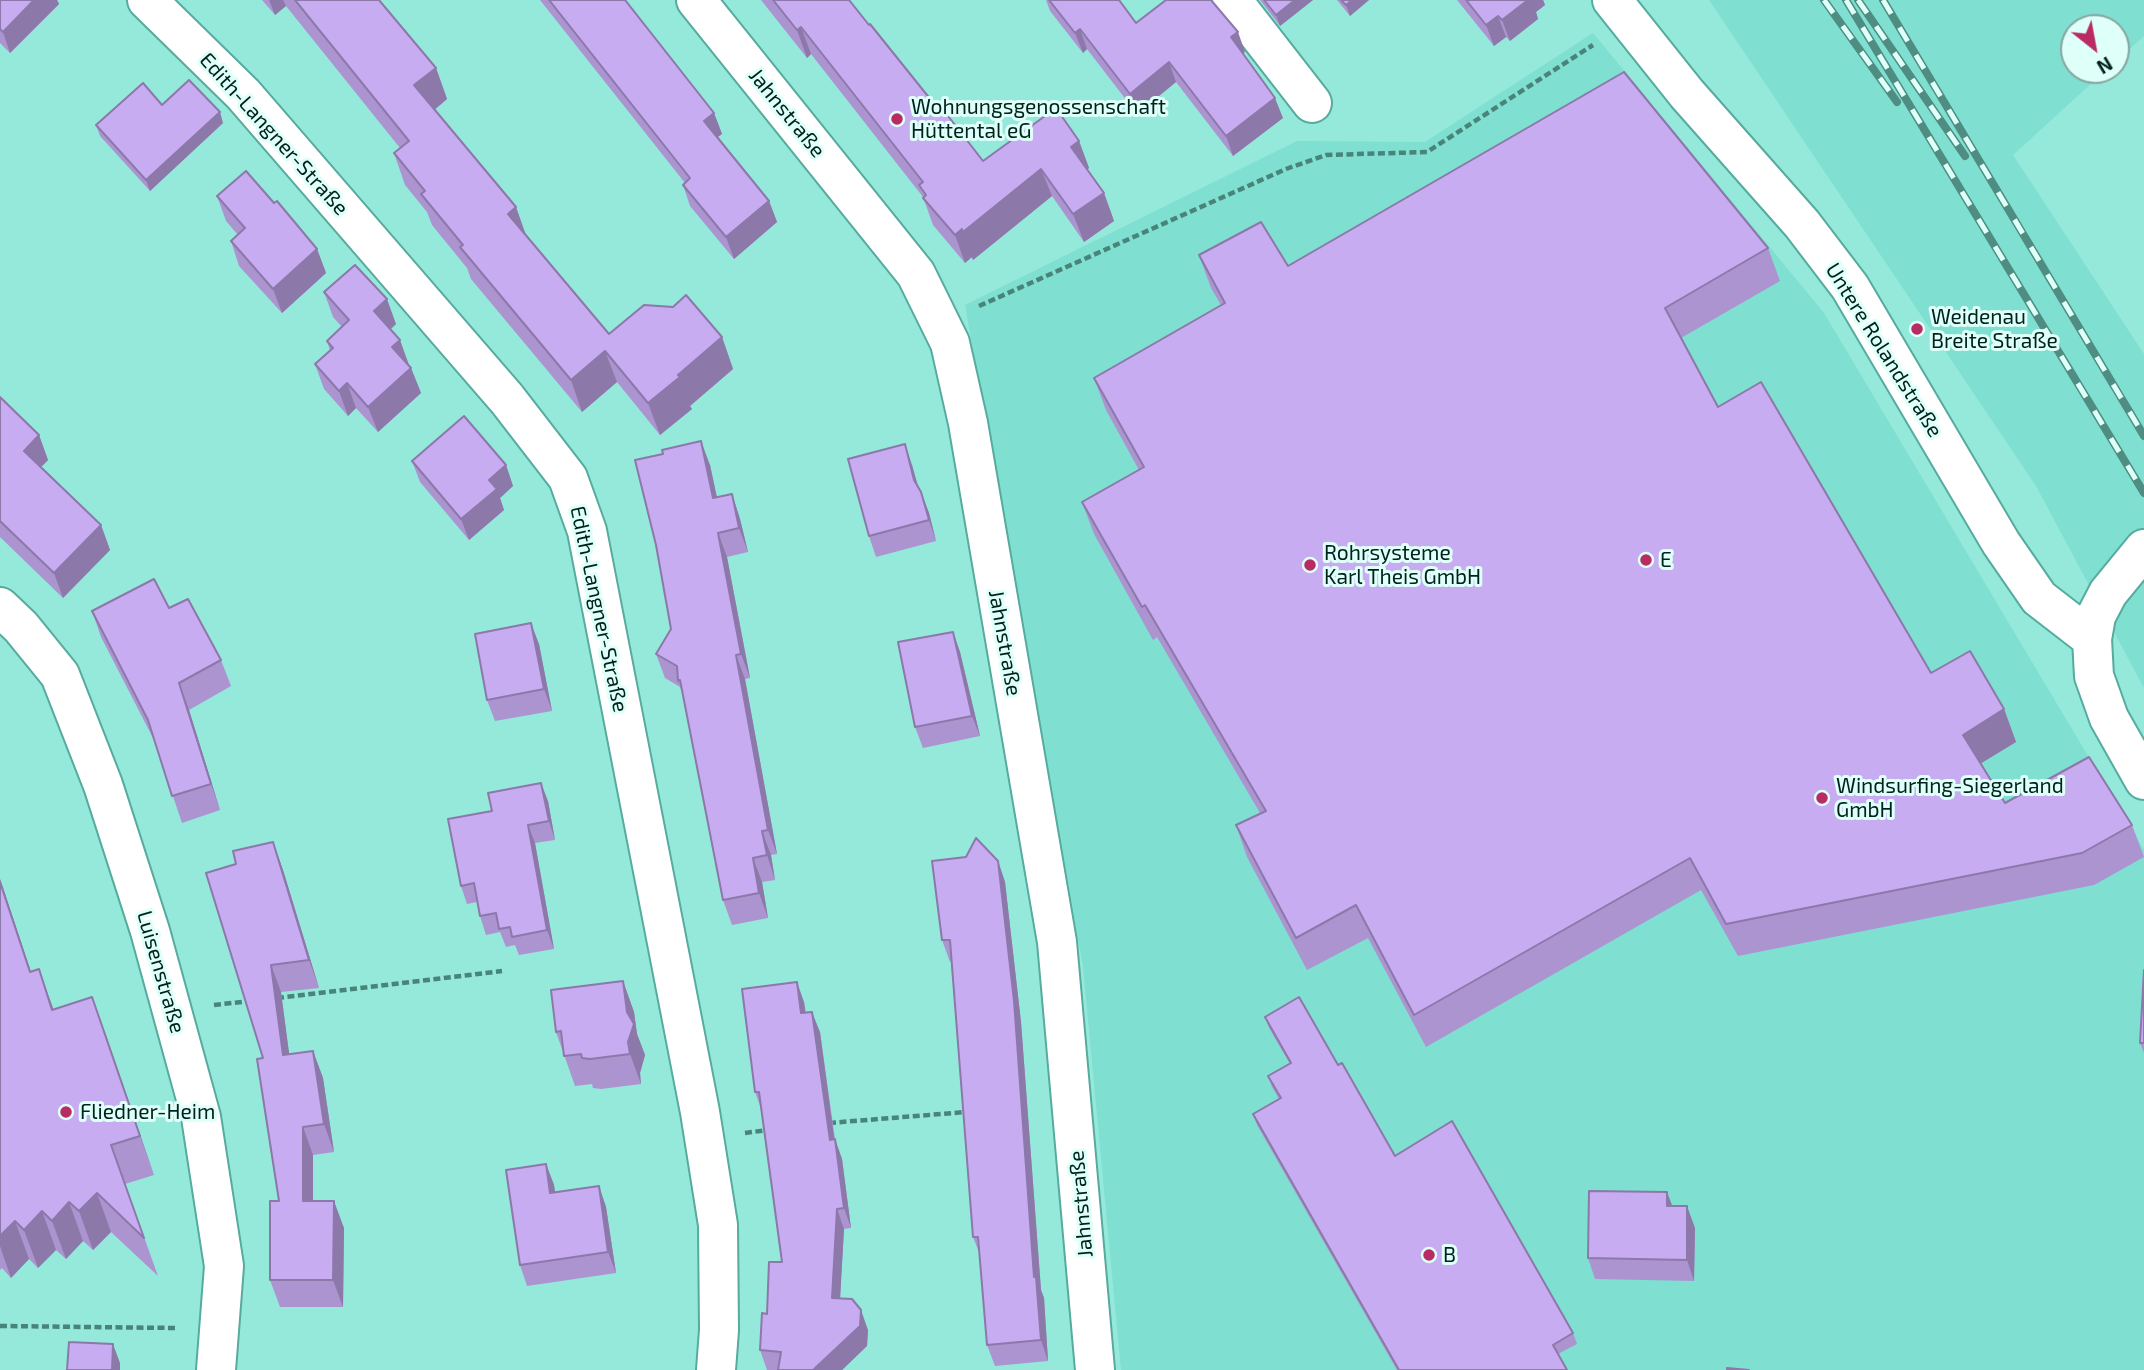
<!DOCTYPE html>
<meta charset="utf-8">
<style>
body{margin:0}
#map{position:relative;width:2144px;height:1370px;overflow:hidden;background:#94e9db;font-family:"Exo 2",sans-serif}
canvas{display:block}
.north{position:absolute;left:2060px;top:14px;width:70px;height:70px;box-sizing:border-box;background:#dffff9;border:2px solid #86a6a1;border-radius:50%;rotate:149deg;font-size:19px;font-weight:700;line-height:28px;text-align:center;color:#00211c}
.north::after{content:'';display:block;margin:auto;width:24px;height:32px;background:#b92c63;clip-path:polygon(50% 0,100% 100%,50% 72%,0 100%)}
</style>
<div id="map">
<canvas width="2144" height="1370"></canvas>
<div class="north">N</div>
</div>
<script>
const c = document.querySelector('canvas').getContext('2d');
c.lineJoin = 'round';
function fill(path, color) { c.fillStyle = color; c.fill(path, 'evenodd'); }
const toPath = rows => new Path2D(rows.map(r => 'M' + r).join(''));
function trace(path, color, width, dash) { c.strokeStyle = color; c.lineWidth = width; c.lineCap = dash ? 'butt' : 'round'; c.setLineDash(dash || []); c.stroke(path); }
function drawText(font, color, halo, rows, align = 'center') {
  c.font = font + ' "Exo 2",sans-serif'; c.lineWidth = 6; c.setLineDash([]); c.textBaseline = 'middle'; c.strokeStyle = halo; c.fillStyle = color; for (const [text, x, y, turn = 0] of rows) {
    c.save(); c.translate(x, y); c.rotate((+turn || 0) * Math.PI / 180); c.textAlign = isNaN(turn) ? turn : align; if (halo) c.strokeText(text, 0, 0); c.fillText(text, 0, 0); c.restore();
  }
}
const built = toPath([
 [1709,0,2144,0,2144,36,2116,61,2116,28,2074,28,2074,70,2106,70,2013,155,2144,354,2144,688,2036,486],
 [1593,33,1824,313,2144,850,2144,1370,1121,1370,1083,967,965,305,1297,141,1425,142]
]);
const path = toPath([
 [979,306,1286,169,1326,155,1427,152,1593,45],
 [277,998,502,971],
 [214,1005,250,1001],
 [829,1123,966,1112],
 [745,1133,768,1130],
 [0,1326,176,1328]
]);
const minor = toPath([
 [147,0,243,94,507,399,568,478,587,531,700,1112,718,1225,719,1330,716,1370],
 [696,0,916,274,950,343,968,423,1057,942,1095,1370],
 [1232,0,1312,103],
 [1612,0,1687,94,1802,224,1850,287,2001,543,2039,598,2092,639],
 [2144,549,2108,593,2096,616,2092,639,2094,676,2109,718,2144,780],
 [0,607,21,627,60,675,103,785,150,931,201,1117,224,1266,216,1370]
]);
const rail = toPath([
 [1824,0,1897,102],
 [1846,0,2144,493],
 [1858,0,1965,156],
 [1883,0,2144,436]
]);
const wall = toPath([
 [0,0,57,0,59,4,10,53,0,43],
 [262,0,379,0,436,68,447,99,434,110,516,207,526,235,609,334,722,337,733,369,690,406,692,409,660,435,617,382,582,412,471,279,467,268,432,225,427,212,405,185,394,153,400,148,286,6,275,15],
 [540,0,625,0,714,113,722,134,717,137,769,201,777,222,734,259,690,206,683,185,685,183],
 [761,0,849,0,935,105,983,161,1079,141,1089,168,1087,170,1104,193,1114,221,1084,242,1052,196,973,260,972,257,965,263,933,225,923,197,811,54,807,58],
 [1046,0,1119,0,1136,23,1245,52,1243,54,1283,118,1233,156,1176,82,1137,114,1087,49,1083,53,1050,11],
 [1260,0,1313,0,1280,26],
 [1337,0,1369,0,1350,16],
 [1457,0,1543,0,1545,5,1536,12,1538,19,1510,41,1506,37,1494,46],
 [162,105,223,123,150,191,100,136,96,125],
 [217,196,274,203,317,249,326,273,282,313,239,266,231,241,238,235,226,221],
 [1768,248,1780,281,1681,338,1718,407,1931,673,2004,709,2016,742,1981,763,2005,803,2132,825,2144,857,2094,885,1738,956,1701,890,1426,1047,1368,938,1307,970,1247,857,1236,825,1260,813,1157,637,1153,640,1094,534,1082,502,1139,470,1106,410,1094,378,1221,305,1211,288,1199,255,1288,266],
 [324,292,396,324,390,330,409,365,411,368,421,393,378,432,356,408,348,416,324,389,315,364,330,351,327,341,342,327,333,317],
 [0,397,39,435,48,460,41,467,101,525,110,550,63,598,0,537],
 [412,461,506,465,513,486,500,498,504,510,469,540,420,482],
 [710,465,717,497,732,494,740,519,748,552,727,557,750,678,745,679,777,854,771,855,775,880,762,882,768,918,732,925,723,900,683,695,680,687,665,678,656,654,671,629],
 [912,465,918,486,921,492,929,513,936,541,876,557,869,536],
 [169,608,221,660,231,686,189,710,220,810,182,823,154,740,101,637,92,611],
 [953,632,960,652,980,736,923,748,915,727],
 [539,644,552,711,495,721,487,700],
 [548,801,555,840,535,843,554,949,519,955,515,945,506,947,500,932,486,935,480,916,477,902,467,904,461,886],
 [273,842,283,870,319,988,281,992,289,1054,313,1051,323,1078,334,1152,313,1155,313,1201,344,1228,343,1307,280,1307,270,1280,279,1201,263,1058,236,864],
 [966,857,998,861,1005,882,1021,1022,1041,1290,1044,1298,1048,1361,995,1366,987,1345,980,1255,973,1237,951,961,950,962,942,940],
 [0,879,31,972,53,1010,92,997,154,1175,125,1184,158,1276,111,1232,93,1250,83,1241,66,1259,56,1250,38,1268,29,1259,11,1278,2,1268,0,1270],
 [2144,970,2144,1053,2140,1043],
 [623,981,634,1012,637,1034,645,1055,640,1073,641,1084,601,1089,593,1088,592,1084,575,1086,556,1032],
 [804,1002,806,1013,820,1032,835,1139,842,1159,851,1228,844,1229,840,1298,868,1330,867,1346,842,1370,767,1370,760,1350,767,1314,782,1262,762,1111,755,1092],
 [1265,1017,1338,1065,1395,1156,1573,1333,1577,1344,1558,1354,1567,1370,1397,1370,1257,1125,1253,1114,1279,1099,1272,1087,1268,1076,1290,1064,1269,1028],
 [546,1164,554,1185,555,1193,599,1186,606,1207,616,1273,527,1286,520,1265],
 [1695,1228,1694,1281,1595,1279,1588,1258]
]);
const shadedWall = toPath([
 [34,0,57,0,59,4,10,53,3,32],
 [269,0,283,0,286,6,275,15],
 [1295,0,1313,0,1280,26,1276,15],
 [1352,0,1369,0,1350,16,1346,5],
 [1528,0,1543,0,1545,5,1536,12,1538,19,1510,41,1502,20],
 [1498,16,1506,37,1494,46,1486,25],
 [801,27,811,54,807,58,797,30],
 [1080,29,1087,49,1083,53,1075,33],
 [1238,32,1245,52,1238,57,1231,37],
 [1169,62,1176,82,1137,114,1130,94],
 [436,68,447,99,426,117,414,85],
 [1275,98,1283,118,1233,156,1226,136],
 [220,112,223,123,150,191,146,180],
 [714,113,722,134,711,142,704,121],
 [1079,141,1089,168,1081,175,1071,147],
 [1041,169,1052,196,973,260,963,232],
 [1104,193,1114,221,1084,242,1073,214],
 [769,201,777,222,734,259,726,237],
 [516,207,527,239,508,214],
 [962,229,972,257,965,263,955,235],
 [317,249,326,273,282,313,273,289],
 [387,299,396,324,383,336,374,311],
 [722,337,733,369,690,406,692,409,660,435,648,403,678,375],
 [400,340,409,365,392,347],
 [605,351,617,382,582,412,571,380],
 [411,368,421,393,378,432,368,407],
 [347,383,356,408,348,416,339,391],
 [39,435,48,460,33,475,24,451],
 [701,441,710,465,722,522,713,498],
 [905,444,912,465,922,501,914,480],
 [506,465,513,486,500,498,504,510,469,540,461,519,489,480],
 [921,492,929,513,936,541,929,520],
 [732,494,740,519,748,552,739,528],
 [101,525,110,550,63,598,54,573],
 [718,533,727,557,750,678,741,654],
 [531,623,539,644,552,711,544,689],
 [953,632,960,652,980,736,972,716],
 [736,655,745,679,777,854,768,830],
 [179,683,189,710,220,810,211,784],
 [2004,709,2016,742,1975,767,1963,735],
 [541,783,548,801,555,840,549,821],
 [528,825,535,843,554,949,547,930],
 [762,831,771,855,775,880,767,855],
 [273,842,283,870,319,988,309,960],
 [753,858,762,882,768,918,759,893],
 [998,861,1005,882,1021,1022,1041,1290,1044,1298,1048,1361,1041,1340,1034,1277],
 [0,879,44,1011,0,882],
 [271,965,281,992,293,1083,283,1055],
 [39,969,53,1008,66,1049,52,1010],
 [623,981,634,1012,637,1034,645,1055,640,1073,641,1084,630,1054,627,1012],
 [797,982,804,1002,808,1033,801,1013],
 [92,997,106,1035,154,1175,140,1136],
 [812,1012,820,1032,837,1160,830,1140],
 [313,1051,323,1078,334,1152,324,1124],
 [303,1127,313,1155,313,1228,303,1201],
 [835,1139,842,1159,851,1228,844,1208],
 [546,1164,554,1185,558,1214,550,1193],
 [599,1186,606,1207,616,1273,608,1252],
 [1667,1192,1675,1213,1667,1206],
 [97,1193,111,1232,93,1250,79,1211],
 [334,1201,344,1228,343,1307,333,1280],
 [69,1202,83,1241,66,1259,52,1221],
 [1687,1206,1695,1228,1694,1281,1687,1260],
 [837,1209,844,1229,839,1318,832,1298],
 [42,1211,56,1250,38,1268,24,1230],
 [15,1221,29,1259,11,1278,0,1246,0,1236],
 [861,1310,868,1330,867,1346,842,1370,813,1370],
 [113,1344,120,1363,120,1370,112,1370]
]);
const building = toPath([
 [0,0,34,0,3,32,0,29,0,0],
 [295,0,379,0,436,68,414,85,516,207,508,214,609,334,644,305,673,307,686,295,722,337,678,375,680,377,648,403,605,351,571,380,460,247,463,245,421,194,425,191,394,153,409,141,295,0],
 [549,0,625,0,714,113,704,121,769,201,726,237,683,185,690,178,549,0],
 [773,0,849,0,869,25,870,24,935,105,938,103,983,161,1056,108,1079,141,1071,147,1104,193,1073,214,1041,169,963,232,962,229,955,235,923,198,926,195,919,185,923,182,801,27,797,30,773,0],
 [1049,0,1119,0,1136,23,1166,0,1211,0,1238,32,1231,37,1275,98,1226,136,1169,62,1130,94,1080,29,1075,33,1049,0],
 [1264,0,1295,0,1276,15,1264,0],
 [1341,0,1352,0,1346,5,1341,0],
 [1466,0,1528,0,1502,20,1498,16,1486,25,1466,0],
 [1624,72,1768,248,1665,308,1718,407,1761,382,1931,673,1970,651,2004,709,1963,735,2005,803,2089,757,2132,825,2082,853,1726,924,1690,858,1414,1015,1356,905,1296,938,1236,825,1266,811,1145,605,1142,607,1082,502,1144,467,1094,378,1225,303,1199,255,1261,222,1288,266,1624,72],
 [189,80,220,112,146,180,96,125,143,83,162,105,189,80],
 [246,171,274,203,277,201,317,249,273,289,231,241,245,228,217,196,246,171],
 [355,265,387,299,374,311,400,340,392,347,411,368,368,407,347,383,339,391,315,364,333,348,327,341,349,320,324,292,355,265],
 [0,397,39,435,24,451,101,525,54,573,0,521,0,397],
 [464,416,506,465,489,480,497,489,461,519,412,461,464,416],
 [701,441,713,498,732,494,739,528,718,533,741,654,736,655,768,830,762,831,767,855,753,858,759,893,723,900,680,680,678,681,677,666,656,654,671,629,656,545,635,460,663,454,662,450,701,441],
 [905,444,914,480,921,492,929,520,869,536,848,459,905,444],
 [154,579,169,608,188,599,221,660,179,683,211,784,172,796,148,720,92,611,154,579],
 [531,623,544,689,487,700,475,634,531,623],
 [953,632,972,716,915,727,898,642,953,632],
 [541,783,549,821,528,825,547,930,512,937,510,927,499,929,496,913,480,916,474,883,461,886,448,819,492,811,488,793,541,783],
 [976,838,998,861,1014,1001,1034,1277,1036,1277,1041,1340,987,1345,978,1237,973,1237,950,940,942,940,932,861,966,857,976,838],
 [273,842,309,960,271,965,283,1055,313,1051,324,1124,303,1127,303,1201,334,1201,333,1280,270,1280,270,1201,279,1201,257,1059,263,1058,206,873,236,864,233,851,273,842],
 [0,882,30,972,39,969,52,1010,92,997,140,1136,111,1145,144,1238,97,1193,79,1211,69,1202,52,1221,42,1211,24,1230,15,1221,0,1236,0,882],
 [2144,970,2144,1043,2140,1043,2144,970],
 [623,981,627,1012,634,1024,628,1042,630,1054,590,1059,582,1058,581,1054,564,1056,561,1031,556,1032,551,990,623,981],
 [797,982,801,1013,812,1012,830,1140,835,1139,844,1208,837,1209,832,1298,852,1299,861,1310,860,1326,813,1370,778,1370,781,1352,760,1350,762,1313,767,1314,769,1262,782,1262,759,1092,755,1092,742,989,797,982],
 [1299,997,1338,1065,1342,1063,1395,1156,1452,1121,1573,1333,1553,1345,1567,1370,1399,1370,1253,1114,1281,1098,1268,1076,1291,1063,1265,1017,1299,997],
 [546,1164,550,1193,599,1186,608,1252,520,1265,506,1170,546,1164],
 [1589,1191,1667,1192,1667,1206,1687,1206,1687,1260,1588,1258,1589,1191],
 [69,1342,113,1344,112,1370,67,1370,69,1342],
 [1727,1368,1749,1370,1727,1370,1727,1368]
]);
const markers = [
 [897,119,7,"#b92c63"],
 [1917,329,7,"#b92c63"],
 [1646,560,7,"#b92c63"],
 [1310,565,7,"#b92c63"],
 [1822,798,7,"#b92c63"],
 [66,1112,7,"#b92c63"],
 [1429,1255,7,"#b92c63"]
];
const poiNames = [
 ["Wohnungsgenossenschaft",911,107],
 ["Hüttental eG",911,131],
 ["Weidenau",1931,317],
 ["Breite Straße",1931,341],
 ["Rohrsysteme",1324,553],
 ["Karl Theis GmbH",1324,577],
 ["E",1660,560],
 ["Windsurfing-Siegerland",1836,786],
 ["GmbH",1836,810],
 ["Fliedner-Heim",80,1112],
 ["B",1443,1255]
];
const streetNames = [
 ["Jahnstraße",787,113,51],
 ["Edith-Langner-Straße",274,134,48],
 ["Untere Rolandstraße",1884,350,58],
 ["Edith-Langner-Straße",599,609,78],
 ["Jahnstraße",1005,643,80],
 ["Luisenstraße",161,972,74],
 ["Jahnstraße",1081,1204,-95]
];
fill(built, '#7fdfd0');
trace(minor, '#56ab9e', 42);
trace(path, '#49847a', 4.5, [7, 3.5]);
trace(minor, '#fff', 38);
trace(rail, '#4f8c82', 8);
trace(rail, '#dffff9', 5, [16]);
fill(wall, '#ac94d0');
fill(shadedWall, '#8c78a9');
fill(building, '#c8acf2');
trace(building, '#8c78a9', 2);
for (const [x, y, r, color] of markers) { const dot = new Path2D(); dot.arc(x, y, r, 0, 2 * Math.PI); c.fillStyle = color; c.fill(dot); trace(dot, '#dffff9', 2.5); }
drawText('21px', '#00211c', '#dffff9', poiNames, 'left');
drawText('21px', '#00211c', '#dffff9', streetNames);
</script>
